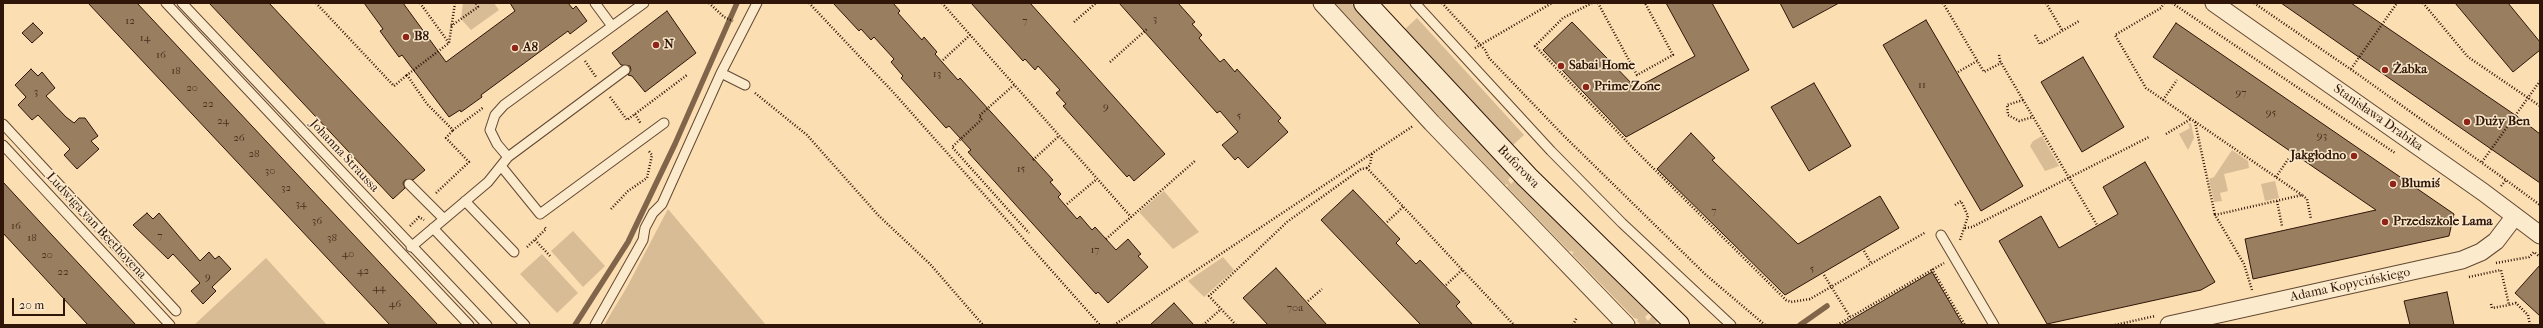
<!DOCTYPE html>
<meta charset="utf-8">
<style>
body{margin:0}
#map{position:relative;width:2543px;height:328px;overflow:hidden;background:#fbdeb2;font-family:"IM FELL French Canon",serif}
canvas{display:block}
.frame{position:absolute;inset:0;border:4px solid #2f1608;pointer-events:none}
.scale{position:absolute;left:12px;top:298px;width:53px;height:18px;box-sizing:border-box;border:2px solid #2f1608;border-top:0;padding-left:5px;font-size:12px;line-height:14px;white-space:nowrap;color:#2f1608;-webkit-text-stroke:3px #fceacd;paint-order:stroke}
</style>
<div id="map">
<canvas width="2543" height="328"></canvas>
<div class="frame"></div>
<div class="scale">20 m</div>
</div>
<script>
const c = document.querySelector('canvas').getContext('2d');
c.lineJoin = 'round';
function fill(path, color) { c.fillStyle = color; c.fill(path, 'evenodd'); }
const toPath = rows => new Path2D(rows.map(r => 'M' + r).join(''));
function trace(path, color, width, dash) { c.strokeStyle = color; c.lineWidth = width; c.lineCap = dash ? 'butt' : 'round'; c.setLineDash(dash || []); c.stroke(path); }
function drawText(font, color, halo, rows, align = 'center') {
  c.font = font + ' "IM FELL French Canon",serif'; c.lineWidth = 3; c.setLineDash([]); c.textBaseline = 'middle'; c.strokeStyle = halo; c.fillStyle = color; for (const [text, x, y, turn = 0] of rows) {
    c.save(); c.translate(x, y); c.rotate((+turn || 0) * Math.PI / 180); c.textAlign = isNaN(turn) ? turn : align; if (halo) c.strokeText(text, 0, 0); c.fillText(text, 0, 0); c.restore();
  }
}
const green = toPath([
 [463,3,494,3,499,10,471,30,461,19],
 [1335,3,1351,3,1511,176,1508,180,1511,184,1515,180,1649,313,1645,317,1648,321,1652,316,1658,321,1654,325,1641,325,1637,321,1638,319,1634,318,1572,254,1574,252,1569,251,1507,187,1508,184,1505,185,1439,116],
 [1417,18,1524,135,1513,145,1405,29],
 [2191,123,2194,138,2188,150,2179,134,2190,128,2188,124],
 [2042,136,2059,166,2045,171,2030,146,2033,141],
 [2232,150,2248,161,2249,168,2224,174,2228,191,2220,193,2222,201,2214,202,2209,179,2214,177],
 [2275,181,2279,198,2265,201,2261,184],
 [1164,191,1199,232,1173,249,1139,212],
 [668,209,766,325,604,325,627,287],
 [573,231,605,266,583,287,551,251],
 [542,254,578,293,557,313,520,274],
 [1223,257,1234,270,1204,297,1188,281],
 [266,258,327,325,194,325]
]);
const stream = toPath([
 [575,325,628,242,675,144,737,3],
 [1800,325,1827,306]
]);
const building = toPath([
 [88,3,137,3,438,325,390,325,88,3],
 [209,3,269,3,425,170,413,180,405,180,403,183,405,188,393,199,209,3],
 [364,3,403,3,446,62,515,11,510,3,568,3,573,9,576,6,587,21,570,34,568,31,481,95,482,97,461,112,460,110,449,117,402,55,399,57,380,31,383,29,364,3],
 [833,3,893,3,900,11,898,13,922,40,924,37,937,52,935,54,958,80,960,78,1053,180,1050,182,1061,194,1058,197,1077,219,1080,216,1092,230,1095,227,1116,250,1128,239,1141,254,1138,256,1148,267,1108,303,1098,292,1096,294,968,152,971,150,949,126,946,128,901,78,903,76,891,62,894,59,874,37,871,40,861,29,859,31,833,3],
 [971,3,1030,3,1165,154,1134,181,1129,175,1127,177,1063,106,1066,104,1056,93,1060,90,1038,66,1035,70,1025,59,1023,61,971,3],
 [1119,3,1178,3,1195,22,1192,24,1202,35,1199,38,1220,62,1224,59,1235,72,1237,69,1281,118,1278,121,1288,132,1248,168,1238,157,1235,160,1222,145,1238,132,1220,111,1217,113,1119,3],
 [1666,3,1712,3,1749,70,1626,137,1543,50,1572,22,1636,88,1695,56,1666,3],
 [1780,3,1839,3,1793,28,1780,3],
 [2281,3,2351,3,2518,117,2540,134,2540,183,2281,3],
 [2455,3,2508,3,2540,42,2540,50,2513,72,2455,3],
 [667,11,696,53,645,92,632,76,628,75,631,70,630,66,621,65,612,53,667,11],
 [1926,20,2023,186,1981,211,1883,45,1926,20],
 [33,23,43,33,32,43,22,33,33,23],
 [2176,23,2454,214,2449,236,2253,279,2245,239,2376,210,2153,57,2176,23],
 [2083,57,2124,127,2082,152,2041,82,2083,57],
 [31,69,38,76,42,72,55,88,46,96,66,117,74,123,79,118,85,118,98,136,91,141,99,149,77,169,64,155,70,149,38,115,32,120,18,105,26,97,15,85,31,69],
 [1814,83,1851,146,1809,171,1771,107,1814,83],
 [1691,133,1715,158,1712,160,1798,244,1880,196,1899,228,1785,295,1657,169,1691,133],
 [2145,162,2215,282,2201,290,2047,324,1999,241,2041,216,2059,248,2118,214,2103,187,2145,162],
 [3,182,52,235,136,325,88,325,3,233,3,182],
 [1353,190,1400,239,1396,243,1416,264,1420,260,1460,302,1456,306,1473,325,1421,325,1321,220,1353,190],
 [147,213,153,219,159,213,200,261,209,252,215,259,219,256,231,269,212,287,216,291,203,304,191,291,200,283,173,254,168,259,133,225,147,213],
 [2540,265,2540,316,2515,293,2540,265],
 [1276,268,1309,305,1327,325,1268,325,1243,298,1276,268],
 [1932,272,1963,325,1842,325,1932,272],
 [2447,292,2454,325,2410,325,2404,301,2447,292],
 [1174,303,1194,325,1150,325,1174,303]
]);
const path = toPath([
 [316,3,394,86,407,75],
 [420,3,449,43],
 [455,3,449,43,407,75,427,104,453,130,484,107],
 [709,3,724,17,733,21],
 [809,3,893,92,1100,325],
 [942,3,1131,217],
 [1442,3,1485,50,1489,58,1563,135,1706,275,1765,325],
 [1592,3,1563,18,1535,46,1634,149,1786,300,1791,302,1810,299,1926,232],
 [1598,3,1637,75,1673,55,1645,3],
 [1943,3,1984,72,2001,63],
 [2046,3,2062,30],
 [2164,3,2161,8,2115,35,2146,88,2302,195],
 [2172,3,2395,153],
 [2254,3,2359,75,2506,180],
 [2423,3,2468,57,2540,106],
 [1074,22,1096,3],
 [451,26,478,7,476,3],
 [2035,35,2040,44,2079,21],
 [1475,48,1552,3],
 [1999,55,2000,61,2097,225],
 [943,60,970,35],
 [585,61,596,77],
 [1110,62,1147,29],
 [2351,69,2397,3],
 [1958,72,1977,61],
 [1014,85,979,116,982,119,952,147,1029,233],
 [755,93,807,135,878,215,930,264,983,325],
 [610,97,627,120,687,75],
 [2023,100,2007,105,2008,115,2019,121,2033,117],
 [2163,100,2177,80],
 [635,114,641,124],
 [2195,122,2215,215],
 [2166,134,2191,119],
 [1372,154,1370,165,1367,168,1514,325],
 [1033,160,1059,136],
 [2482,162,2540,81],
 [2276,177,2289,158],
 [2501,186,2506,180,2540,205],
 [436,193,469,162,446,138,453,130],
 [2277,201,2282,226],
 [1067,204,1097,179],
 [1955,205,1961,201,1968,216,1960,240],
 [611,209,628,191,647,178,652,155,648,150],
 [1387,222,1403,207],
 [410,226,419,217,424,220],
 [1965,228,1972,227,2149,137],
 [1106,239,1196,160],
 [535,240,550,256],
 [527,247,546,229,544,226],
 [1864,251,1871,263],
 [2496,263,2529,257,2534,252,2540,257],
 [1932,269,1965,325],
 [1824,275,1850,317],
 [2469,277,2501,270,2509,305,2516,303,2528,315,2530,325],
 [1446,285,1462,270],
 [2252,290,2244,264,2215,215,2302,195,2307,199,2311,219],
 [1308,301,1322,289],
 [2491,304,2492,308,2509,305],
 [1114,325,1413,126],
 [1203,325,1221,309],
 [1236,325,1209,296,1287,222,1361,169,1367,168],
 [1573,325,1577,317],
 [1837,325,1944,263],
 [2115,325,2155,316]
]);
const service = toPath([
 [166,3,469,325],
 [182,3,487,325],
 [595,3,612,26],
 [1415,3,1551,151,1622,223,1731,325],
 [721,73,745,85],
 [3,124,176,311],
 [3,145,170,325],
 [508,157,497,144,490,130,495,115,504,105,644,3],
 [501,166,540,214,664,123],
 [409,184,444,219],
 [465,201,514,252],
 [433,228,525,325],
 [1941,235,1994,325],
 [411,247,488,182,508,157,625,70],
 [595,325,643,240,645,228,653,213,662,204,721,73,757,3]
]);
const minor = toPath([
 [1322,3,1432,123,1626,325],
 [2214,3,2483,192,2540,235],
 [2169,325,2462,260,2481,252,2496,241,2515,216]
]);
const secondary = toPath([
 [1365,3,1527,177,1678,325]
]);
const markers = [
 [406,37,4,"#8f2418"],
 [656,45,4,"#8f2418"],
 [515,48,4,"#8f2418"],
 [1561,66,4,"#8f2418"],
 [2385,70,4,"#8f2418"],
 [1586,87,4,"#8f2418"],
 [2467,122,4,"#8f2418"],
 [2354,156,4,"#8f2418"],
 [2393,184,4,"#8f2418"],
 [2385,222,4,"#8f2418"]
];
const numberNames = [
 ["3",1155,19],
 ["12",130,21],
 ["7",1025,21],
 ["14",145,38],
 ["16",161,55],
 ["18",176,71],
 ["13",937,74],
 ["11",1922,85],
 ["20",192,88],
 ["3",36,92],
 ["97",2241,93],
 ["22",208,104],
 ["9",1106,107],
 ["95",2271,113],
 ["5",1239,116],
 ["24",223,121],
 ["93",2322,136],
 ["26",239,138],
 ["28",254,154],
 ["15",1021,169],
 ["30",270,171],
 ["32",286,188],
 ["34",301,204],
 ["7",1714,211],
 ["36",317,221],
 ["16",16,226],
 ["7",160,236],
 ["18",32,238],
 ["38",332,238],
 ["17",1095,250],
 ["40",348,254],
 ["20",47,255],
 ["5",1812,269],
 ["42",363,271],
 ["22",63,272],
 ["9",208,277],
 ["44",379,288],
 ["46",395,304],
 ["70a",1295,308]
];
const poiNames = [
 ["B8",414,37],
 ["N",664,45],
 ["A8",523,48],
 ["Sabai Home",1569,66],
 ["Żabka",2393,70],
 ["Prime Zone",1594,87],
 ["Duży Ben",2475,122],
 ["Jakgłodno",2346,156,"right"],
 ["Blumiś",2401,184],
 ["Przedszkole Lama",2393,222]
];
const streetNames = [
 ["Stanisława Drabika",2378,118,35],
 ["Johanna Straussa",344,156,47],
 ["Buforowa",1518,167,46],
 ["Ludwiga van Beethovena",96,226,47],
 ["Adama Kopycińskiego",2350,285,-12]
];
fill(green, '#d8bc95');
trace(stream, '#80654b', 5.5);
fill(building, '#997e60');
trace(building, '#2f1608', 1);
trace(service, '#624832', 11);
trace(minor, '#624832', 19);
trace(secondary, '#2f1608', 24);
trace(path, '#2f1608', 2.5, [1, 2]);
trace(service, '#fceacd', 9);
trace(minor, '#fceacd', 17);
trace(secondary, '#fceacd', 22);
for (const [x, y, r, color] of markers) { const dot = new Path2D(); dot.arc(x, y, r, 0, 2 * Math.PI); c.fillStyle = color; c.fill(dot); trace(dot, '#fceacd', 1.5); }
drawText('11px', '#4a301e', null, numberNames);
drawText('bold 13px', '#2f1608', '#fceacd', poiNames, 'left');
drawText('13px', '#2f1608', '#fceacd', streetNames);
</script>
